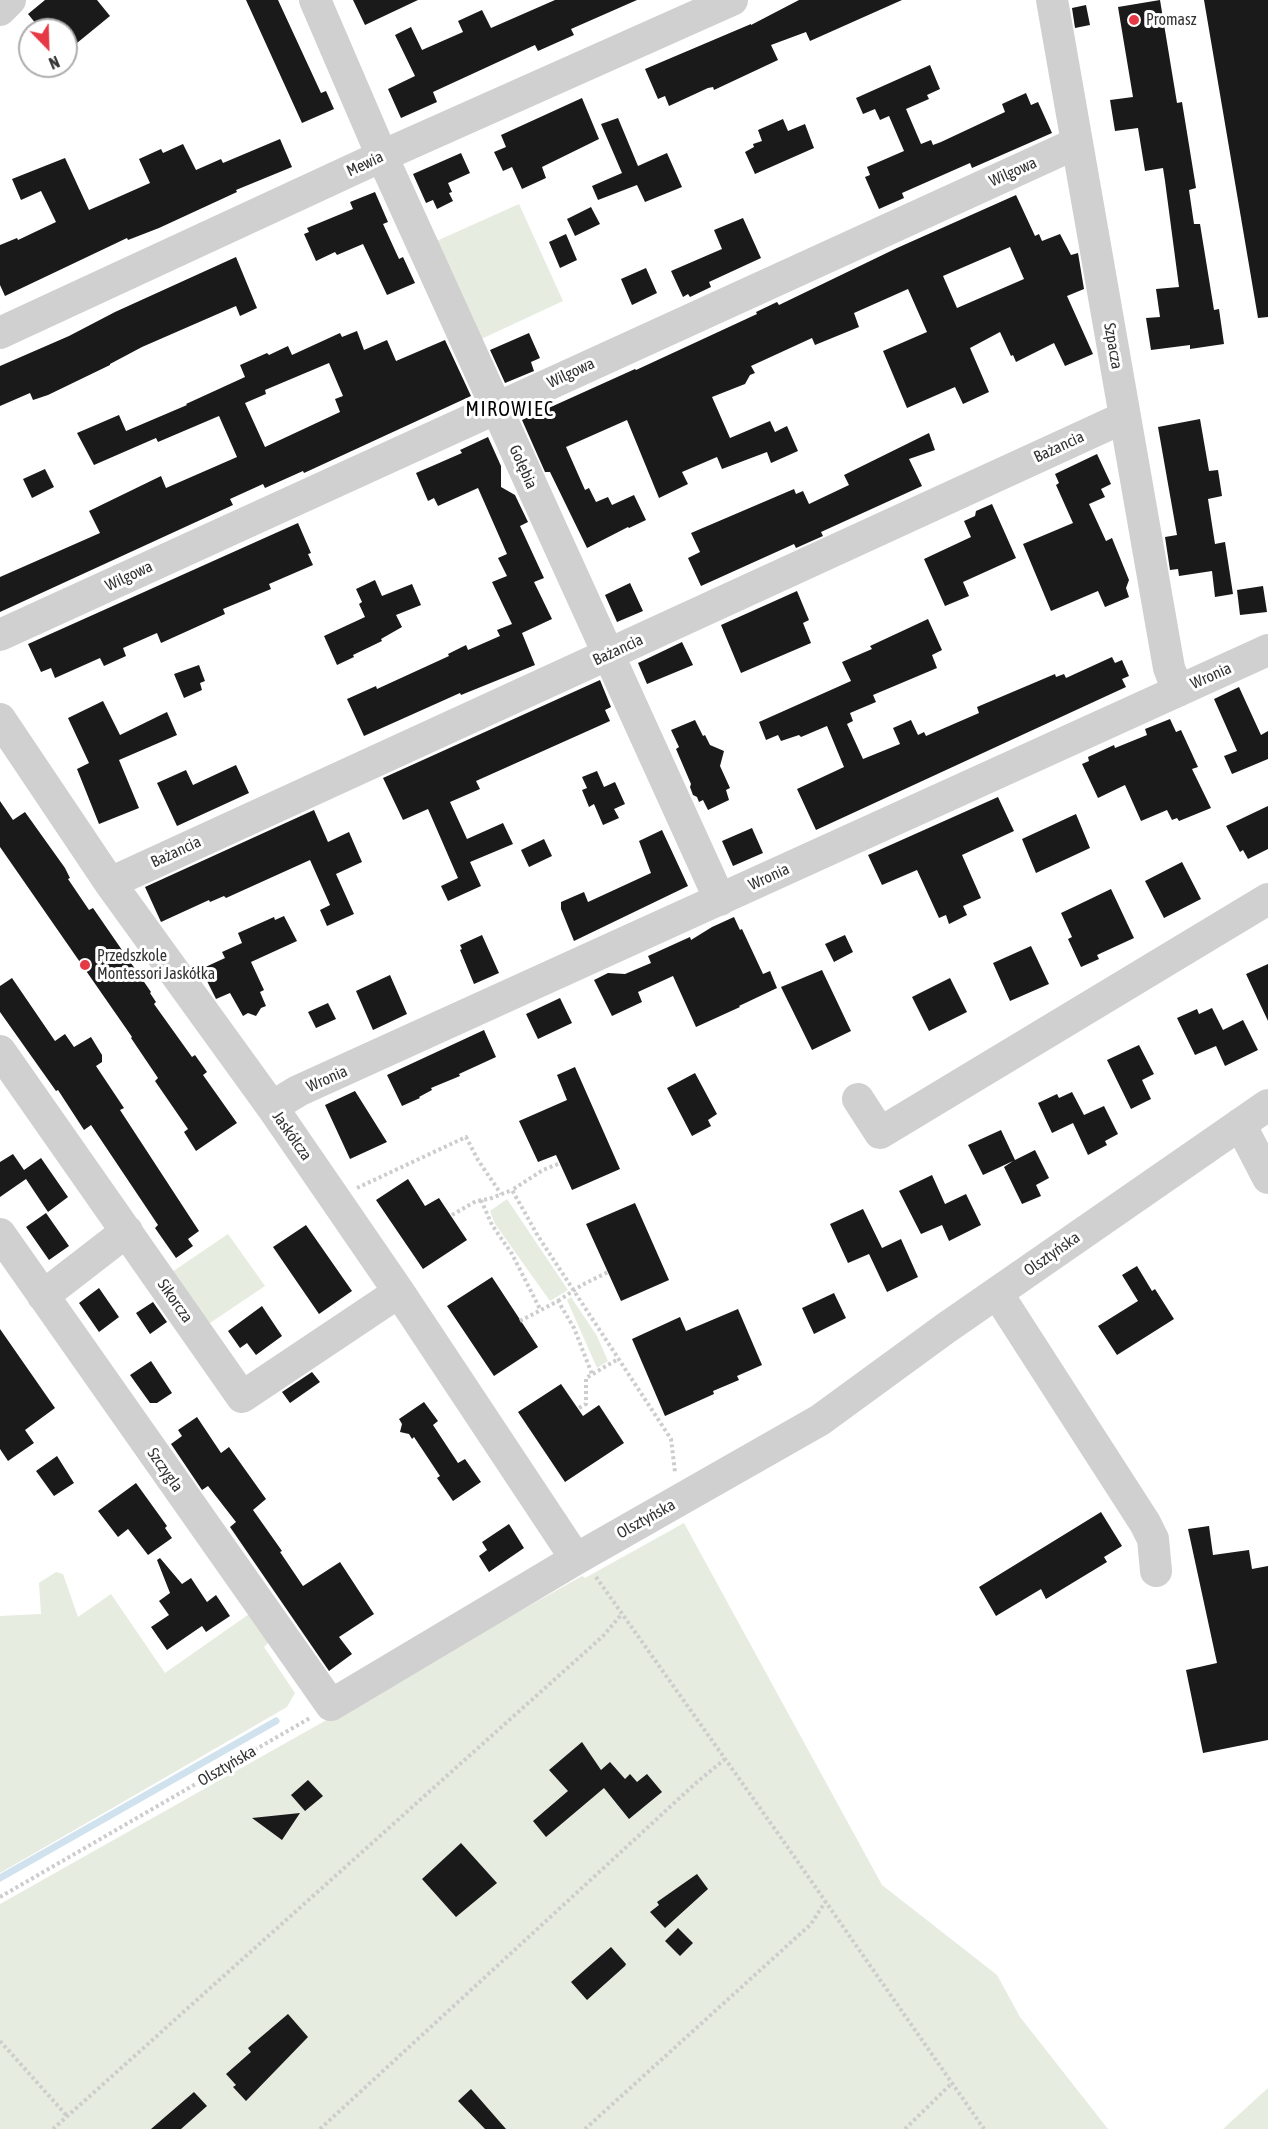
<!DOCTYPE html>
<meta charset="utf-8">
<style>
body{margin:0}
#map{position:relative;width:1268px;height:2129px;overflow:hidden;background:#fff;font-family:"Asap Condensed",sans-serif}
canvas{display:block}
.north{position:absolute;left:18px;top:18px;width:60px;height:60px;box-sizing:border-box;background:#fff;border:2px solid #adadad;border-radius:50%;rotate:157deg;font-size:16px;font-weight:700;line-height:24px;text-align:center;color:#333}
.north::after{content:'';display:block;margin:auto;width:21px;height:27px;background:#e63946;clip-path:polygon(50% 0,100% 100%,50% 72%,0 100%)}
</style>
<div id="map">
<canvas width="1268" height="2129"></canvas>
<div class="north">N</div>
</div>
<script>
const c = document.querySelector('canvas').getContext('2d');
c.lineJoin = 'round';
function fill(path, color) { c.fillStyle = color; c.fill(path, 'evenodd'); }
const toPath = rows => new Path2D(rows.map(r => 'M' + r).join(''));
function trace(path, color, width, dash) { c.strokeStyle = color; c.lineWidth = width; c.lineCap = dash ? 'butt' : 'round'; c.setLineDash(dash || []); c.stroke(path); }
function drawText(font, color, halo, rows, align = 'center') {
  c.font = font + ' "Asap Condensed",sans-serif'; c.lineWidth = 6; c.setLineDash([]); c.textBaseline = 'middle'; c.strokeStyle = halo; c.fillStyle = color; for (const [text, x, y, turn = 0] of rows) {
    c.save(); c.translate(x, y); c.rotate((+turn || 0) * Math.PI / 180); c.textAlign = isNaN(turn) ? turn : align; if (halo) c.strokeText(text, 0, 0); c.fillText(text, 0, 0); c.restore();
  }
}
const green = toPath([
 [519,204,563,301,477,341,432,243],
 [507,1199,568,1290,550,1301,495,1224,490,1211],
 [228,1234,265,1286,207,1325,169,1274],
 [571,1297,597,1336,608,1361,597,1368,567,1300],
 [684,1523,882,1885,997,1975,1020,2017,1108,2129,0,2129,0,1904,582,1576,585,1578],
 [56,1572,63,1574,78,1617,111,1594,165,1673,252,1612,271,1640,264,1647,295,1693,287,1707,0,1873,0,1616,41,1614,39,1583],
 [1268,2088,1268,2129,1223,2129]
]);
const stream = toPath([
 [0,1878,276,1721]
]);
const building = toPath([
 [45,0,97,0,110,16,66,52,66,30,41,30,28,14],
 [246,0,278,0,321,93,326,91,334,109,302,123],
 [353,0,418,0,365,25],
 [555,0,637,0,571,29,574,35,538,51,535,45,433,92,437,102,401,118,388,89,415,76,395,35,411,27,422,50,463,32,458,21,482,10,491,28],
 [799,0,902,0,810,41,806,32,771,45,778,60,714,90,713,87,708,88,669,106,665,96,658,99,645,69,751,24,751,25],
 [1160,0,1177,103,1182,102,1196,188,1189,190,1194,224,1200,224,1214,310,1219,309,1224,344,1190,349,1190,345,1151,350,1146,318,1160,317,1156,289,1179,287,1165,181,1163,168,1145,171,1138,128,1115,131,1110,100,1133,97,1118,7],
 [1204,0,1268,0,1268,317,1258,318],
 [1086,5,1090,25,1075,28,1072,8],
 [930,65,940,89,927,95,929,99,906,109,921,144,931,140,933,145,941,142,1005,112,1002,104,1026,93,1031,105,1038,102,1052,133,972,168,970,163,902,193,904,198,879,209,865,177,870,175,867,167,904,151,889,116,880,120,875,109,863,114,856,98],
 [582,98,599,139,542,167,546,178,522,189,512,167,503,171,494,152,506,147,501,135],
 [618,118,638,166,667,153,682,187,645,202,637,185,598,200,592,186,622,173,601,124],
 [783,119,788,131,805,124,814,148,755,174,745,152,754,147,753,144,762,141,758,130],
 [280,139,292,167,236,190,237,192,159,228,128,240,127,238,5,296,0,285,0,245,17,238,18,240,56,222,41,191,21,200,12,179,65,158,89,210,150,183,139,159,161,149,163,153,183,144,196,170,221,159,223,163],
 [461,153,470,173,448,183,452,192,449,193,453,201,437,209,433,200,426,203,413,174],
 [375,192,388,222,383,224,399,259,403,257,415,283,387,295,363,244,337,255,335,252,316,261,304,234,309,232,307,228,353,209,350,202],
 [1016,195,1035,236,1039,234,1042,241,1060,234,1071,255,1078,253,1084,289,1067,296,1093,354,1065,366,1054,343,1016,362,1013,355,1011,356,1000,332,970,348,989,392,963,404,955,387,907,408,883,351,927,332,908,289,854,313,859,327,815,345,812,338,751,366,755,373,750,375,745,384,712,397,730,438,770,421,775,432,787,426,798,451,771,463,767,452,722,469,717,457,682,472,688,484,659,498,627,420,566,447,585,490,589,488,596,502,608,497,612,505,634,495,646,520,629,528,628,527,587,548,550,472,545,472,522,420,635,369,636,370,757,314,756,312,777,302,779,305,897,248],
 [1010,247,1024,279,957,308,943,276],
 [591,207,600,224,575,236,567,219],
 [743,218,761,258,709,282,711,287,690,297,688,294,683,297,671,271,722,249,714,230],
 [566,234,577,260,560,268,549,242],
 [236,257,257,308,240,316,236,306,142,347,110,364,110,365,48,395,33,400,30,393,0,406,0,366,69,336,115,312],
 [646,268,657,293,632,305,621,279],
 [357,331,364,350,387,340,396,361,445,340,471,396,304,473,303,471,265,488,263,484,230,499,233,505,0,612,0,577,100,533,89,511,161,476,166,488,237,457,219,416,158,442,156,438,94,465,77,433,119,415,126,431,187,405,186,404,245,377,240,365,267,353,269,355,288,346,292,355,340,333,342,337],
 [329,363,343,396,335,399,340,412,265,447,245,403,266,394,265,390],
 [529,333,540,358,531,362,534,371,505,383,490,350],
 [1200,419,1209,471,1218,470,1222,496,1208,499,1215,544,1225,542,1233,594,1215,597,1212,571,1179,576,1178,569,1170,570,1165,537,1177,535,1158,427],
 [929,433,935,450,909,459,922,486,821,532,823,536,796,548,794,544,701,586,688,558,700,552,691,533,794,489,796,494,803,491,809,504,849,485,844,475],
 [488,437,501,466,501,487,515,495,528,522,520,526,544,578,534,582,552,619,522,633,535,665,461,695,460,693,364,736,347,699,376,686,377,689,449,656,448,654,466,645,468,650,500,636,497,630,512,624,492,582,507,576,498,558,507,554,478,488,438,506,434,498,428,501,416,473,462,453,460,450],
 [1097,454,1111,484,1101,489,1105,497,1089,504,1106,541,1112,538,1129,580,1126,588,1129,597,1105,607,1098,591,1051,611,1023,544,1073,523,1056,485,1059,483,1055,474],
 [45,469,54,487,32,498,23,479],
 [992,504,1016,558,963,582,969,596,945,606,924,559,971,537,964,521,975,516,976,511],
 [298,523,311,553,308,554,313,565,269,584,271,589,223,609,225,614,161,643,157,633,123,648,126,656,104,666,100,658,55,678,51,668,41,672,28,644],
 [375,580,382,596,412,584,421,605,396,615,402,627,381,639,382,641,353,655,354,657,337,665,324,636,365,617,359,604,362,602,356,589],
 [630,583,643,611,617,622,605,595],
 [1263,586,1267,612,1240,615,1237,590],
 [797,591,809,620,803,623,811,643,741,673,721,625],
 [928,619,942,650,932,655,937,668,873,695,876,702,850,713,853,721,847,724,863,759,900,744,893,728,911,720,918,735,924,732,926,736,979,713,977,707,1055,674,1056,677,1064,674,1066,678,1112,657,1115,663,1122,660,1129,676,1122,679,1126,687,816,830,797,789,844,767,827,726,801,737,799,735,781,741,778,735,766,740,759,722,851,681,842,662,872,649,870,646],
 [682,642,693,665,647,684,638,663],
 [199,665,205,681,200,683,202,690,184,698,174,674],
 [600,680,611,707,605,710,610,721,476,781,480,789,450,802,467,839,503,823,513,844,470,862,481,886,448,901,441,886,458,878,428,809,403,820,383,778],
 [1239,687,1261,735,1268,731,1268,759,1232,774,1224,756,1237,751,1214,699],
 [103,701,120,735,167,712,177,735,119,760,139,808,99,824,77,769,89,763,68,718],
 [1170,719,1176,732,1181,730,1198,767,1192,769,1211,808,1179,821,1177,818,1172,820,1167,810,1141,821,1125,785,1098,798,1082,764,1089,761,1088,757,1114,745,1115,748,1147,735,1145,729],
 [695,720,703,736,705,735,710,745,724,751,720,766,730,788,726,790,729,800,708,810,703,800,699,802,697,797,693,795,690,787,691,784,676,749,679,747,671,730],
 [236,765,249,793,177,826,157,783,186,770,193,785],
 [597,771,604,787,615,782,625,804,614,809,619,818,603,825,594,804,589,807,582,790,587,788,582,777],
 [998,797,1014,831,962,855,981,898,963,906,967,915,949,924,946,915,939,918,917,870,882,885,868,855],
 [0,801,13,820,25,812,65,868,70,878,68,879,89,910,93,908,151,992,150,993,156,1002,154,1004,192,1057,195,1055,207,1072,203,1075,237,1123,196,1151,184,1132,188,1129,155,1081,158,1078,131,1038,132,1037,0,847],
 [1268,806,1268,849,1248,859,1243,850,1240,852,1226,826],
 [314,810,328,842,349,832,362,862,336,874,354,914,327,926,320,910,330,905,310,860,226,898,224,896,210,902,209,900,161,922,145,887],
 [1076,814,1090,848,1036,873,1022,839],
 [752,828,763,853,733,866,722,841],
 [662,830,688,886,574,941,561,909,561,902,584,892,588,902,651,873,639,841],
 [544,839,552,856,529,867,521,850],
 [1182,862,1201,899,1164,918,1145,881],
 [1111,889,1134,938,1097,955,1099,959,1081,967,1068,939,1072,937,1061,913],
 [284,916,297,941,251,962,264,990,260,992,266,1006,261,1008,256,1016,248,1013,243,1016,230,993,216,999,201,969,225,958,222,952,242,943,238,933,274,917,275,920],
 [734,917,740,930,742,929,763,974,770,971,777,988,739,1006,740,1007,696,1027,673,976,638,992,642,1002,612,1016,594,980,608,973,625,974,651,963,648,956,690,937,691,940,712,927],
 [482,935,499,973,474,984,460,950,462,949,460,945],
 [845,935,853,952,834,962,825,944],
 [1031,946,1049,984,1010,1001,993,963],
 [1268,964,1268,1021,1246,974],
 [822,970,851,1031,812,1050,781,987],
 [390,975,407,1014,373,1030,356,991],
 [12,978,55,1041,65,1034,74,1047,91,1037,102,1055,102,1062,96,1066,124,1108,120,1110,199,1231,188,1239,193,1246,176,1258,155,1228,158,1225,91,1125,84,1130,58,1090,56,1091,0,1012,0,986],
 [950,978,967,1012,929,1031,912,997],
 [560,998,572,1023,538,1039,526,1014],
 [328,1003,336,1019,316,1028,308,1012],
 [1212,1008,1223,1030,1243,1020,1258,1050,1225,1066,1216,1046,1195,1055,1177,1018,1197,1009,1199,1014],
 [484,1030,496,1057,459,1074,460,1076,431,1088,432,1090,419,1097,420,1098,402,1106,387,1075],
 [1139,1045,1154,1074,1142,1080,1151,1099,1131,1109,1107,1060],
 [575,1067,620,1169,572,1190,556,1155,538,1162,519,1121,567,1100,557,1075],
 [695,1073,717,1114,708,1120,711,1126,692,1136,667,1088],
 [355,1091,387,1142,350,1159,325,1105],
 [1072,1092,1084,1115,1104,1106,1118,1134,1105,1141,1107,1145,1088,1155,1073,1123,1052,1133,1038,1103,1057,1094,1059,1098],
 [1001,1130,1015,1160,1035,1150,1049,1178,1036,1185,1041,1196,1022,1204,1004,1167,1013,1161,983,1175,968,1145],
 [13,1154,24,1170,41,1158,68,1197,48,1212,26,1179,0,1197,0,1162],
 [932,1175,945,1204,966,1194,981,1225,949,1241,942,1225,921,1234,899,1191],
 [408,1179,425,1206,439,1198,467,1240,423,1269,376,1200],
 [635,1203,669,1280,621,1301,586,1224],
 [863,1209,882,1248,901,1239,918,1277,887,1292,869,1254,848,1263,830,1224],
 [46,1213,69,1246,49,1260,26,1227],
 [306,1225,352,1291,319,1314,273,1247],
 [1137,1266,1152,1291,1155,1289,1174,1319,1117,1355,1098,1326,1138,1301,1122,1275],
 [492,1277,538,1347,494,1376,447,1306],
 [99,1288,119,1317,99,1332,79,1303],
 [834,1293,846,1318,814,1334,802,1308],
 [153,1302,167,1322,150,1334,136,1313],
 [262,1306,282,1336,256,1355,247,1343,240,1348,228,1331],
 [738,1309,762,1365,737,1376,739,1380,713,1391,714,1394,665,1416,632,1339,680,1317,686,1331],
 [0,1329,55,1408,25,1430,34,1443,8,1461,0,1449],
 [151,1361,172,1393,157,1403,150,1403,130,1375],
 [312,1372,320,1382,290,1403,282,1392],
 [561,1384,583,1416,599,1405,624,1443,565,1482,518,1412],
 [424,1402,438,1421,433,1425,458,1463,465,1459,481,1482,453,1501,437,1478,440,1476,414,1437,412,1439,409,1434,400,1432,402,1424,399,1419],
 [197,1417,221,1453,229,1447,266,1499,253,1510,282,1551,280,1552,303,1586,340,1562,374,1614,339,1637,352,1654,329,1671,230,1527,236,1522,208,1486,202,1490,171,1444,182,1436,178,1430],
 [57,1456,74,1483,54,1496,36,1471],
 [136,1483,167,1526,165,1528,172,1538,148,1555,128,1529,118,1537,98,1511],
 [1101,1512,1122,1546,1104,1557,1107,1562,1046,1599,1041,1589,996,1616,979,1587],
 [509,1524,524,1548,489,1572,479,1556,487,1550,482,1542],
 [1209,1526,1213,1555,1249,1550,1252,1569,1268,1566,1268,1740,1203,1753,1186,1670,1217,1663,1188,1529],
 [160,1558,182,1584,191,1578,207,1602,216,1595,230,1616,206,1632,202,1626,167,1650,151,1627,169,1615,159,1601,170,1593,157,1560],
 [582,1742,601,1770,610,1762,625,1779,630,1774,637,1782,647,1774,662,1792,629,1819,604,1788,546,1837,533,1821,568,1791,549,1770],
 [308,1780,323,1796,305,1811,291,1795],
 [300,1813,282,1840,252,1818],
 [461,1843,497,1883,456,1917,422,1879],
 [697,1874,708,1889,665,1928,650,1912,659,1905,657,1902],
 [678,1928,693,1943,680,1956,665,1941],
 [611,1947,626,1964,625,1966,587,2000,571,1982],
 [288,2014,308,2037,246,2101,233,2087,236,2085,226,2074,251,2052,248,2048],
 [471,2089,506,2129,485,2129,458,2101],
 [194,2092,207,2106,181,2129,151,2129]
]);
const path = toPath([
 [558,1164,543,1170,512,1190,538,1236,671,1439,675,1472],
 [357,1188,466,1137,478,1160,501,1194],
 [481,1200,492,1225,512,1254,540,1309],
 [452,1215,476,1201,489,1199,512,1190],
 [558,1301,582,1285,608,1272],
 [520,1321,558,1301,574,1328,592,1374],
 [579,1408,586,1404,586,1378,618,1359],
 [596,1577,784,1842,984,2129],
 [0,1897,310,1718],
 [0,2041,67,2116],
 [53,2129,603,1636,621,1615],
 [320,2129,697,1782,725,1759],
 [585,2129,811,1924,825,1902],
 [905,2129,952,2083]
]);
const minor = toPath([
 [315,0,382,156,720,900],
 [1052,0,1169,668,1178,691],
 [0,10,10,0],
 [0,333,382,156,732,0],
 [0,635,1077,143],
 [0,719,110,883,272,1107,399,1292,576,1559],
 [110,883,1125,417],
 [0,1051,242,1397,399,1292],
 [858,1099,880,1133,1268,899],
 [272,1107,298,1091,1268,650],
 [1240,1124,1268,1178],
 [0,1234,331,1705,576,1559,820,1420,946,1328,1268,1105],
 [997,1293,1145,1523,1153,1539,1156,1571],
 [43,1296,127,1231]
]);
const markers = [
 [1134,20,6,"#e63946"],
 [85,965,6,"#e63946"]
];
const poiNames = [
 ["Promasz",1146,20],
 ["Przedszkole",97,956],
 ["Montessori Jaskółka",97,974]
];
const streetNames = [
 ["Mewia",365,164,-25],
 ["Wilgowa",1013,172,-24],
 ["Szpacza",1113,346,80],
 ["Wilgowa",571,373,-25],
 ["Bażancia",1059,447,-25],
 ["Gołębia",523,467,66],
 ["Wilgowa",129,576,-25],
 ["Bażancia",618,650,-25],
 ["Wronia",1211,676,-24],
 ["Bażancia",176,852,-25],
 ["Wronia",769,877,-25],
 ["Wronia",327,1079,-24],
 ["Jaskółcza",292,1136,55],
 ["Olsztyńska",1052,1254,-35],
 ["Sikorcza",175,1301,55],
 ["Szczygla",165,1470,55],
 ["Olsztyńska",646,1519,-29],
 ["Olsztyńska",227,1766,-30]
];
const quarterNames = [
 ["MIROWIEC",510,410]
];
fill(green, '#e6ecdf');
trace(stream, '#cfe2ee', 7);
fill(building, '#1a1a1a');
trace(path, '#cdcdcd', 4, [3, 3]);
trace(minor, '#d0d0d0', 32);
for (const [x, y, r, color] of markers) { const dot = new Path2D(); dot.arc(x, y, r, 0, 2 * Math.PI); c.fillStyle = color; c.fill(dot); trace(dot, '#fff', 2); }
drawText('16px', '#333', '#fff', poiNames, 'left');
drawText('16px', '#333', '#fff', streetNames);
c.letterSpacing = '1.5px';
drawText('20px', '#000', '#fff', quarterNames);
c.letterSpacing = '0px';
</script>
